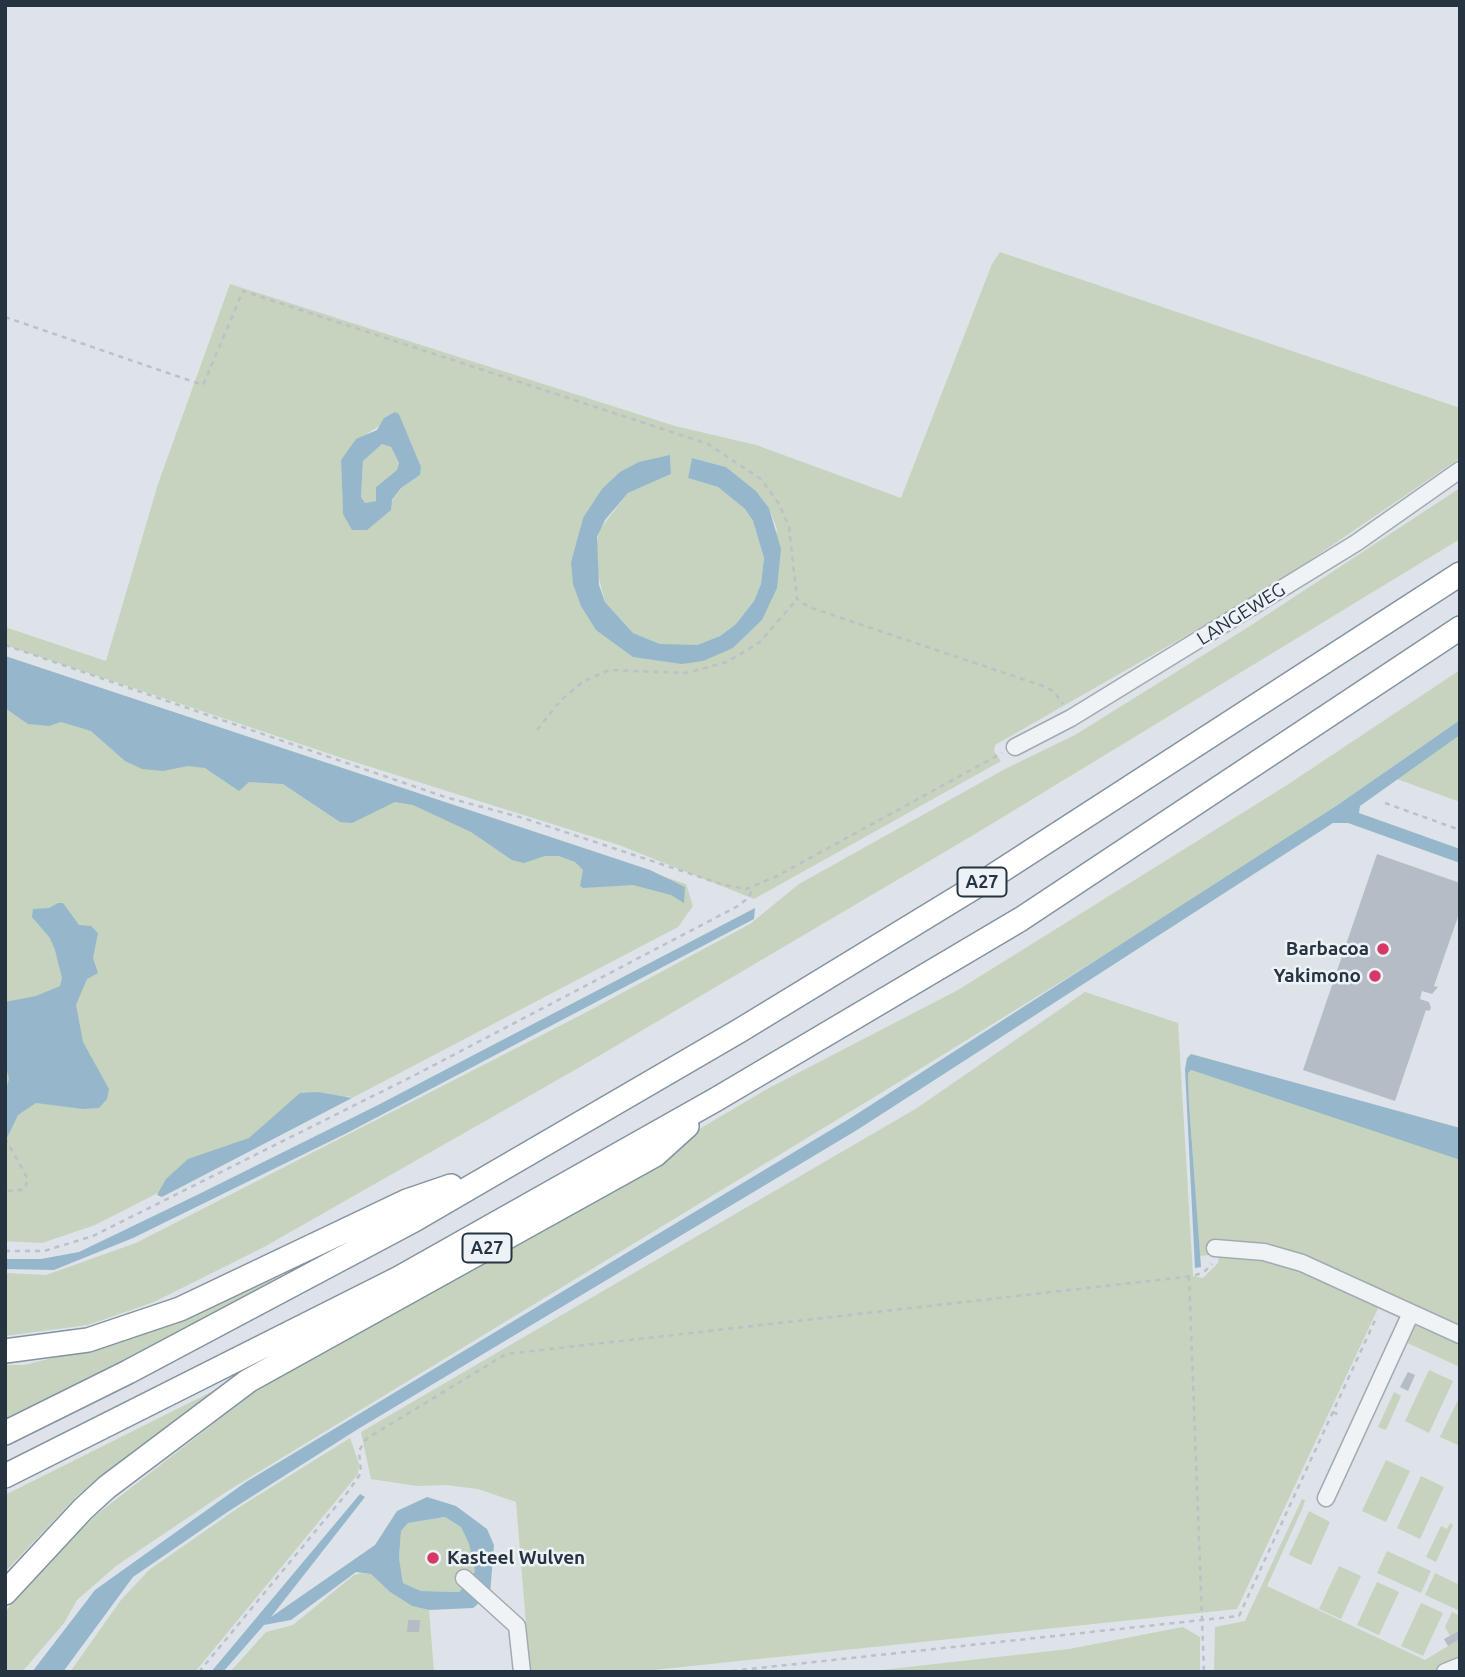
<!DOCTYPE html>
<style>
body{margin:0}
#map{position:relative;width:1465px;height:1677px;overflow:hidden;background:#dde3e8;font-family:Ubuntu,sans-serif}
canvas{display:block}
.frame{position:absolute;inset:0;border:7px solid #263340;pointer-events:none}
</style>
<div id="map">
<canvas width="1465" height="1677"></canvas>
<div class="frame"></div>
</div>
<script>
const c = document.querySelector('canvas').getContext('2d');
c.lineJoin = 'round';
function fill(path, color) { c.fillStyle = color; c.fill(path, 'evenodd'); }
const toPath = rows => new Path2D(rows.map(r => 'M' + r).join(''));
function trace(path, color, width, dash) { c.strokeStyle = color; c.lineWidth = width; c.lineCap = dash ? 'butt' : 'round'; c.setLineDash(dash || []); c.stroke(path); }
function drawText(font, color, halo, rows, align = 'center') {
  c.font = font + ' Ubuntu,sans-serif'; c.lineWidth = 5; c.setLineDash([]); c.textBaseline = 'middle'; c.strokeStyle = halo; c.fillStyle = color; for (const [text, x, y, turn = 0] of rows) {
    c.save(); c.translate(x, y); c.rotate((+turn || 0) * Math.PI / 180); c.textAlign = isNaN(turn) ? turn : align; if (halo) c.strokeText(text, 0, 0); c.fillText(text, 0, 0); c.restore();
  }
}
const green = toPath([
 [1000,252,1460,408,1460,458,1312,559,1231,610,995,745,994,751,1001,761,754,899,619,845,342,758,5,645,5,627,106,661,158,484,230,284,675,426,756,445,901,498,992,264],
 [399,414,421,467,420,475,401,488,381,518,372,523,343,514,341,460,368,433],
 [670,456,671,474,628,493,600,529,596,544,596,566,605,602,633,633,660,644,679,647,697,645,720,636,736,624,754,601,761,584,764,558,753,521,745,509,718,487,688,478,692,458,726,467,756,491,769,508,777,529,762,620,733,648,633,657,571,562,583,518],
 [382,444,391,447,399,463,397,470,376,487,376,501,365,503,361,497,363,461],
 [1460,488,1460,539,975,834,580,1067,264,1247,154,1302,88,1325,5,1336,5,1273,46,1275,136,1243,583,1014,750,924,799,884,1005,769,1075,735,1250,626],
 [5,656,686,884,693,906,678,927,352,1098,348,1096,95,1225,42,1243,5,1241],
 [1460,670,1460,720,1336,806,1164,918,894,1085,229,1490,116,1566,77,1600,64,1623,22,1672,5,1672,5,1613,22,1588,96,1515,262,1386,769,1088,958,990,1284,787],
 [1460,735,1460,802,1397,779],
 [1085,992,1178,1023,1193,1276,1203,1278,1218,1263,1219,1255,1263,1259,1291,1266,1379,1306,1237,1609,634,1672,530,1672,516,1502,478,1489,446,1485,417,1486,371,1479,361,1432,917,1108],
 [1191,1070,1460,1160,1460,1328,1278,1249,1245,1243,1209,1242,1209,1255,1200,1256,1189,1104,1188,1072],
 [281,1276,182,1330,5,1420,5,1365,24,1365,122,1341],
 [1414,1325,1460,1343,1460,1367,1403,1341],
 [1429,1370,1453,1381,1429,1433,1405,1421],
 [219,1388,78,1495,5,1572,5,1495],
 [1394,1392,1401,1396,1386,1430,1378,1427],
 [1460,1396,1460,1446,1440,1437],
 [350,1438,359,1464,358,1474,195,1672,70,1672,121,1600,149,1570,238,1508],
 [1386,1460,1410,1471,1386,1522,1362,1511],
 [1421,1476,1444,1487,1420,1539,1397,1528],
 [1302,1499,1305,1500,1303,1507,1267,1586,1425,1660,1460,1639,1460,1659,1430,1672,1214,1672,1215,1627,1245,1621],
 [1309,1511,1330,1522,1311,1565,1289,1555],
 [445,1517,461,1527,469,1544,476,1571,468,1583,459,1592,421,1591,403,1583,399,1558,401,1531,408,1523],
 [1450,1523,1453,1525,1436,1562,1426,1557,1441,1526,1447,1529],
 [1387,1551,1431,1571,1421,1593,1377,1573],
 [1339,1566,1361,1576,1341,1619,1319,1609],
 [362,1573,371,1574,390,1592,412,1606,429,1610,434,1672,230,1672,266,1632,293,1625,354,1575],
 [1435,1573,1460,1585,1460,1611,1425,1595],
 [1377,1582,1399,1592,1379,1635,1357,1625],
 [1421,1603,1443,1613,1423,1656,1401,1646],
 [1452,1612,1460,1616,1460,1633,1450,1636,1445,1627],
 [1183,1627,1200,1637,1200,1672,864,1672,1069,1649]
]);
const water = toPath([
 [395,412,399,414,421,467,420,475,401,488,392,500,391,510,367,530,352,530,343,514,341,460,356,439,377,430,384,418],
 [382,444,391,447,399,463,397,470,376,487,376,501,365,503,361,497,363,461],
 [670,455,671,474,628,493,605,520,597,537,599,585,605,602,633,633,660,644,697,645,720,636,736,624,754,601,761,584,764,558,753,521,745,509,718,487,688,478,692,458,726,467,756,491,769,508,781,549,777,588,762,620,733,648,703,661,682,664,633,657,596,630,581,606,573,584,571,562,583,518,602,489,620,472,639,462],
 [5,656,650,870,685,887,684,903,671,895,633,885,583,888,580,886,583,870,575,862,559,856,545,856,524,863,512,860,471,832,413,805,395,802,352,823,340,822,283,784,249,782,239,791,205,768,188,766,163,771,142,769,125,761,91,731,61,722,49,726,28,724,5,708],
 [1460,720,1460,735,1360,806,1359,813,1460,849,1460,863,1348,823,1333,823,857,1130,358,1429,229,1511,133,1577,63,1672,32,1672,95,1590,246,1482,849,1119,1336,806],
 [58,903,63,903,79,925,91,926,98,933,93,958,98,973,87,979,76,1005,83,1042,109,1089,107,1099,99,1108,83,1109,36,1103,18,1115,5,1142,5,1092,9,1079,5,1062,5,1002,36,996,60,986,62,978,55,950,50,938,32,917,33,909,49,908],
 [755,908,754,919,347,1133,133,1238,54,1270,5,1269,5,1259,41,1259,79,1252,197,1195,378,1105],
 [1191,1054,1460,1128,1460,1160,1191,1070,1188,1073,1189,1104,1201,1267,1195,1268,1185,1069,1187,1058],
 [318,1092,352,1098,162,1197,157,1195,166,1179,188,1159,249,1138,300,1093],
 [360,1494,365,1497,271,1617,375,1545,397,1511,427,1497,456,1506,487,1529,494,1545,490,1594,473,1608,429,1610,412,1606,390,1592,371,1574,356,1572,291,1620,264,1625,223,1672,211,1672],
 [445,1517,461,1527,469,1544,475,1571,468,1583,459,1592,421,1591,403,1583,399,1558,401,1531,408,1523]
]);
const building = toPath([
 [1377,854,1460,883,1460,911,1434,986,1438,987,1432,994,1422,991,1420,999,1429,1002,1431,1008,1429,1011,1426,1010,1395,1101,1303,1070],
 [1408,1372,1415,1375,1408,1391,1400,1387],
 [408,1620,420,1620,419,1632,407,1632],
 [1459,1631,1460,1639,1448,1646,1444,1639]
]);
const path = toPath([
 [5,317,203,385,243,291,708,444,761,479,779,504,789,527,797,599,809,607,1046,687,1054,692,1063,704],
 [5,645,445,797,523,818,721,884,746,889,777,876,1002,753],
 [537,730,561,700,584,681,609,670,686,673,727,662,760,642,797,599],
 [1385,803,1460,830],
 [5,1138,28,1179,24,1190,5,1191],
 [5,1251,44,1251,93,1236,417,1074,738,906,748,898,754,887],
 [1189,1276,1204,1672],
 [1333,1412,1341,1416],
 [199,1672,347,1493,361,1473,359,1451,366,1439,506,1354,1193,1276,1204,1272,1212,1264],
 [722,1672,1239,1616,1377,1316]
]);
const minor = toPath([
 [1015,747,1071,718,1356,543,1460,470],
 [1215,1248,1264,1252,1302,1263,1460,1335],
 [1326,1498,1411,1313],
 [464,1578,517,1626,522,1672],
 [1445,1672,1460,1666]
]);
const highway = toPath([
 [5,1351,88,1340,180,1309,407,1201,451,1186],
 [5,1433,128,1372,414,1220,739,1031,993,876,1460,574],
 [5,1476,399,1278,715,1100,1021,919,1460,628],
 [5,1593,83,1509,107,1487,248,1381,655,1155,687,1126]
]);
const markers = [
 [1383,949,7,"#d73967"],
 [1375,976,7,"#d73967"],
 [433,1558,7,"#d73967"]
];
const shields = [
 [982,882,49],
 [487,1248,49]
];
const shieldNames = [
 ["A27",982,882],
 ["A27",487,1248]
];
const streetNames = [
 ["LANGEWEG",1241,614,-32]
];
const poiNames = [
 ["Barbacoa",1369,949],
 ["Yakimono",1361,976],
 ["Kasteel Wulven",447,1558,"left"]
];
fill(green, '#c6d3be');
fill(water, '#96b7cb');
fill(building, '#b4bdc6');
trace(minor, '#a2abb2', 19);
trace(highway, '#8493a0', 26);
trace(path, '#bbc1c7', 2.5, [5, 5]);
trace(minor, '#f0f3f6', 16);
trace(highway, '#fff', 23);
for (const [x, y, r, color] of markers) { const dot = new Path2D(); dot.arc(x, y, r, 0, 2 * Math.PI); c.fillStyle = color; c.fill(dot); trace(dot, '#edf2f6', 2.5); }
for (const [x, y, w] of shields) { const box = new Path2D(); box.roundRect(x - w / 2, y - 14.5, w, 29, 5); c.fillStyle = '#edf2f6'; c.fill(box); trace(box, '#263340', 2); }
drawText('bold 18px', '#263340', null, shieldNames);
drawText('19px', '#263340', '#edf2f6', streetNames);
drawText('bold 19px', '#263340', '#edf2f6', poiNames, 'right');
</script>
